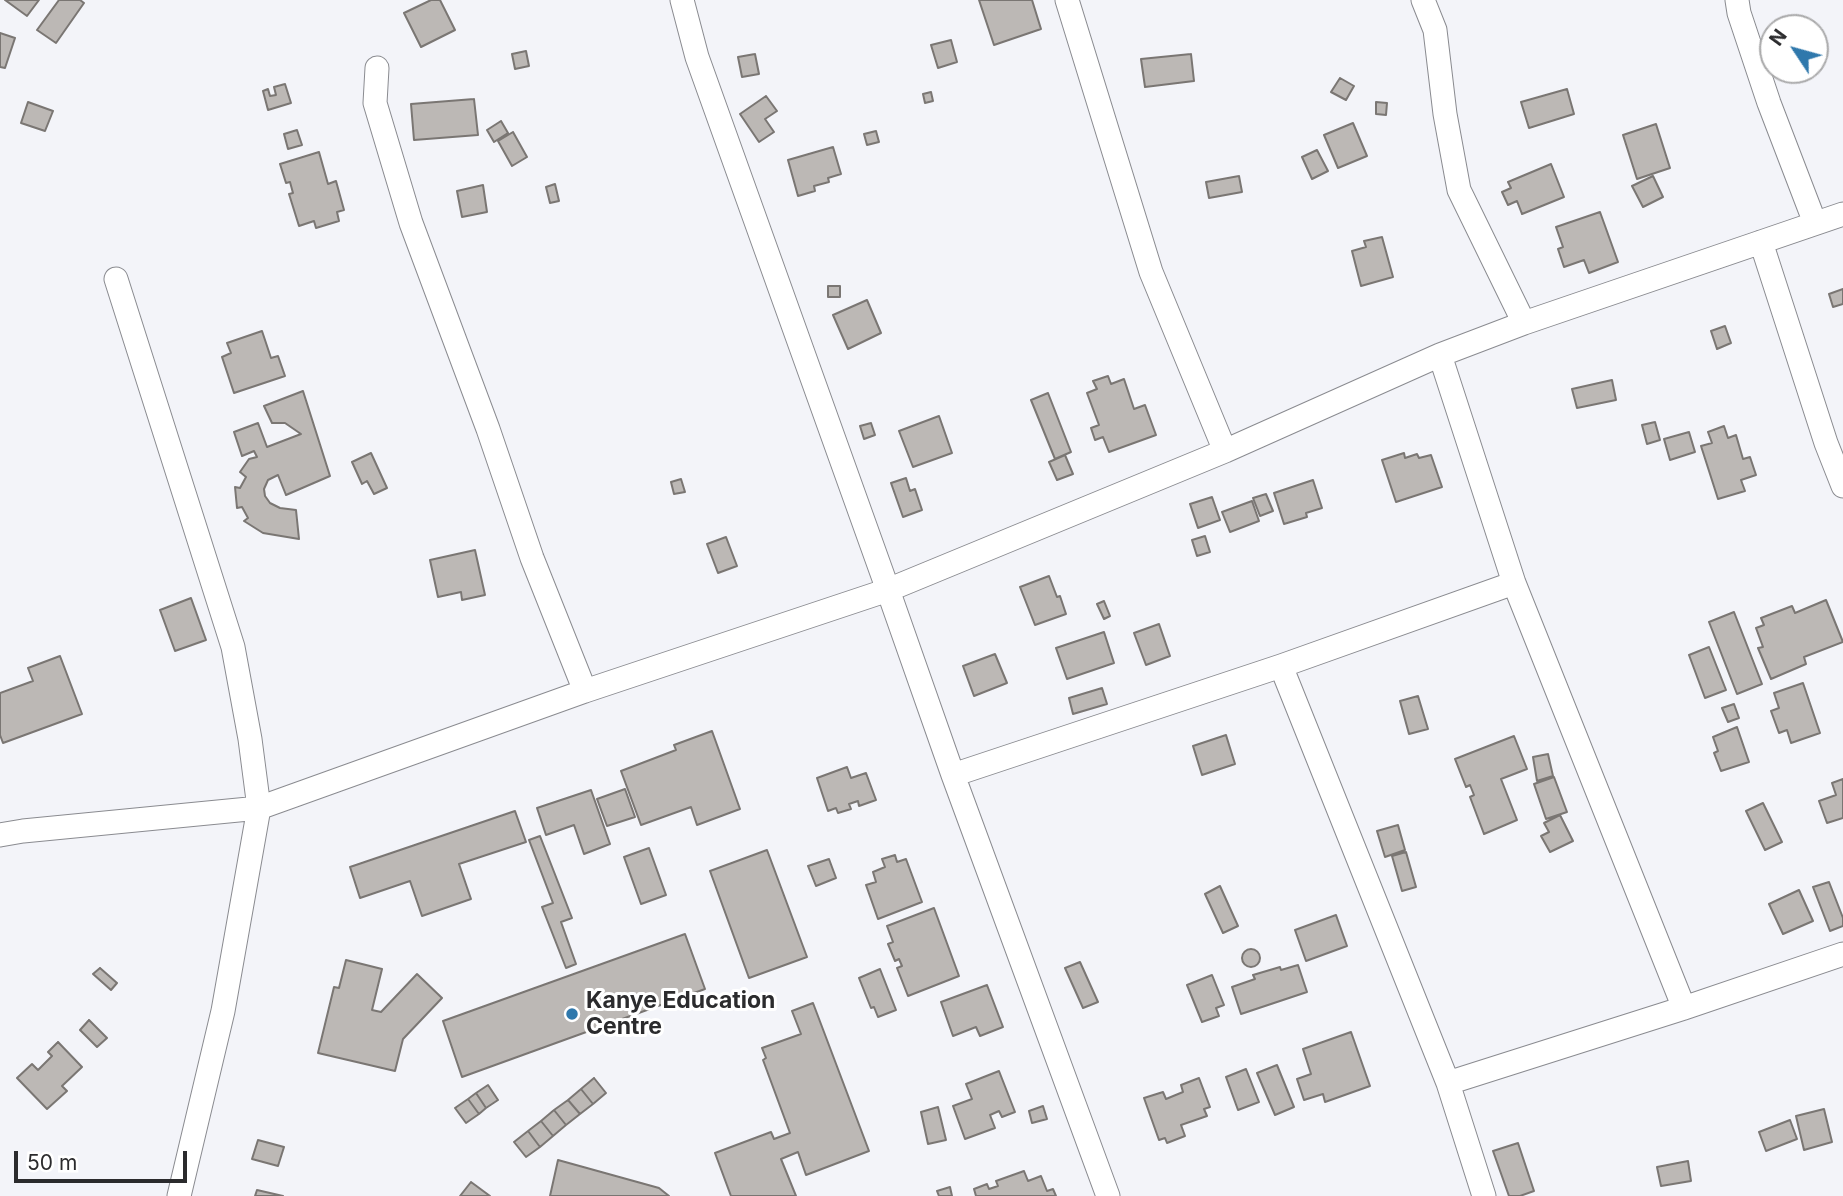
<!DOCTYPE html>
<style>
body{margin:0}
#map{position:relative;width:1843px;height:1196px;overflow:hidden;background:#f3f4f9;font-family:Inter,sans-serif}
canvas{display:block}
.north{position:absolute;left:1759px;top:14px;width:70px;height:70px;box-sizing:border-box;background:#fff;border:2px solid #aaaaab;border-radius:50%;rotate:306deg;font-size:19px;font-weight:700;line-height:28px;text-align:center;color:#2b2b2d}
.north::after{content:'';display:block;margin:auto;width:24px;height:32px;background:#2f78ac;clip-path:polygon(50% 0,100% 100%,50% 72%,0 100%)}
.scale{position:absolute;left:14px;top:1151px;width:173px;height:32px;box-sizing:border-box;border:4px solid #2b2b2d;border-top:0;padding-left:9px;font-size:21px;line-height:24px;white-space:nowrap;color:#2b2b2d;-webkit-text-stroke:5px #fff;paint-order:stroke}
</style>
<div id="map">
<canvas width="1843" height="1196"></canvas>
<div class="north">N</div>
<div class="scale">50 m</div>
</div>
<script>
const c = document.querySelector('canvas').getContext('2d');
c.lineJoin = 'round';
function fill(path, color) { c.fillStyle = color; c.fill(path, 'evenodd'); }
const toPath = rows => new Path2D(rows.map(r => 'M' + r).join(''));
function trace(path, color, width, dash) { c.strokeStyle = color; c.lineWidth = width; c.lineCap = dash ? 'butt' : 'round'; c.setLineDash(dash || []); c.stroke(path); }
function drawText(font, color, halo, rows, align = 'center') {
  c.font = font + ' Inter,sans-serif'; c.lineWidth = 6; c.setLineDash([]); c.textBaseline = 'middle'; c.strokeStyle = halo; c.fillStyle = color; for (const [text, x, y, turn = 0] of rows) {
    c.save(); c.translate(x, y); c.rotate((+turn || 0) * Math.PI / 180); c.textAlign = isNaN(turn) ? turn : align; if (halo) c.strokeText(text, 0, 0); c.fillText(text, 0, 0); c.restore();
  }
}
const building = toPath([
 [5,0,39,0,27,16,5,0],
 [59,0,80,0,84,3,56,43,37,30,59,0],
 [431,0,440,0,455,30,421,47,404,13,431,0],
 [979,0,1032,0,1041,29,994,45,979,0],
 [0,33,15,38,5,68,0,67,0,33],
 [951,40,957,62,938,68,931,45,951,40],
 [526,51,529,66,515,69,512,54,526,51],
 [755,54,759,74,742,77,738,57,755,54],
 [1191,54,1194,81,1145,87,1141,59,1191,54],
 [1340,78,1354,86,1346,100,1331,92,1340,78],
 [285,84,291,103,268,110,263,91,268,89,270,96,276,95,274,87,285,84],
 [1567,89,1574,114,1529,128,1521,102,1567,89],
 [931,92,933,101,925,103,923,94,931,92],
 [766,96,777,111,765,119,774,132,759,142,740,114,766,96],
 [474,99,478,135,414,140,411,104,474,99],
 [28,102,53,111,45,131,21,123,28,102],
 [1376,102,1387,103,1386,115,1376,114,1376,102],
 [501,121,508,133,494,142,487,130,501,121],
 [1353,123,1367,156,1338,168,1324,135,1353,123],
 [1656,124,1670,168,1637,179,1623,135,1656,124],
 [297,130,302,145,288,149,284,134,297,130],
 [876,131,879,142,867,145,864,134,876,131],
 [513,132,527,157,512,166,498,141,513,132],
 [833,147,841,174,828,178,829,182,814,186,815,191,798,196,788,160,833,147],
 [1317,150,1328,171,1312,179,1302,157,1317,150],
 [319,152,328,184,336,181,344,210,337,212,339,221,316,228,314,221,299,226,289,194,293,193,290,182,286,183,280,164,319,152],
 [1551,164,1564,197,1522,214,1517,201,1508,205,1502,192,1511,188,1508,182,1551,164],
 [1239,176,1242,192,1209,198,1206,182,1239,176],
 [1653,176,1663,197,1643,207,1632,186,1653,176],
 [555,184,559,201,550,203,546,187,555,184],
 [483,185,487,212,462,217,457,191,483,185],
 [1600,212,1618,262,1589,273,1584,260,1564,267,1558,249,1563,247,1556,227,1600,212],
 [1382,237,1393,277,1361,286,1352,251,1366,247,1364,241,1382,237],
 [828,286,840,286,840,297,828,297,828,286],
 [1843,289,1843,304,1833,307,1829,294,1843,289],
 [867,300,881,333,848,349,833,315,867,300],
 [1725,326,1731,343,1717,349,1711,331,1725,326],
 [262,331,271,358,278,356,285,376,234,393,222,357,231,353,227,343,262,331],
 [1108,376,1111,384,1124,379,1134,409,1145,405,1156,435,1109,452,1103,437,1095,440,1091,428,1099,425,1087,393,1097,389,1093,381,1108,376],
 [1612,380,1616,400,1577,408,1572,389,1612,380],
 [303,391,330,476,286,495,278,475,268,480,264,489,265,496,270,503,280,508,296,510,299,539,263,533,244,521,248,518,242,507,237,508,235,487,240,488,246,477,240,472,249,459,257,457,254,451,242,456,234,432,258,423,267,447,301,434,285,423,272,423,264,406,303,391],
 [1048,393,1071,452,1055,459,1031,400,1048,393],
 [939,416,952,453,913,467,899,431,939,416],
 [1655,422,1660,440,1647,444,1642,425,1655,422],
 [871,423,875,435,864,439,860,426,871,423],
 [1724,426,1728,438,1736,435,1743,459,1750,457,1756,475,1741,480,1745,491,1718,499,1701,446,1712,443,1708,432,1724,426],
 [1689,432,1695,452,1670,460,1664,439,1689,432],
 [371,453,387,488,374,494,367,481,362,484,352,462,371,453],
 [1404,453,1405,458,1417,454,1419,458,1431,455,1442,487,1396,502,1382,460,1404,453],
 [1065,455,1073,474,1057,480,1049,462,1065,455],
 [906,478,910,491,915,489,922,510,903,517,891,483,906,478],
 [681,479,685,492,674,494,671,482,681,479],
 [1313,480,1322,508,1306,513,1307,517,1284,524,1274,493,1313,480],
 [1266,494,1273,511,1260,516,1253,498,1266,494],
 [1212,497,1220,520,1198,528,1190,504,1212,497],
 [1252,501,1259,521,1230,532,1222,512,1252,501],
 [1205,536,1210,552,1197,556,1192,540,1205,536],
 [726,537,737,566,718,573,707,544,726,537],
 [475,550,485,595,462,600,461,592,438,597,430,560,475,550],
 [1049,576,1057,597,1060,596,1066,614,1035,625,1020,587,1049,576],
 [191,598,206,640,175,651,160,610,191,598],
 [1826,600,1843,642,1804,657,1806,664,1771,679,1758,648,1763,647,1756,628,1764,625,1761,618,1792,606,1795,613,1826,600],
 [1104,601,1110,616,1104,619,1097,604,1104,601],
 [1734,612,1762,684,1737,694,1709,622,1734,612],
 [1159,624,1170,656,1146,665,1134,633,1159,624],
 [1104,632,1114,663,1067,679,1056,648,1104,632],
 [1709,647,1726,690,1705,698,1689,655,1709,647],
 [995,654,1007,683,974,696,963,666,995,654],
 [60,656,82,714,3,743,0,735,0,693,33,681,28,668,60,656],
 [1803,683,1820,733,1791,743,1787,730,1779,733,1771,711,1779,708,1774,693,1803,683],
 [1102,688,1107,704,1073,714,1069,698,1102,688],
 [1418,696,1428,729,1409,734,1400,701,1418,696],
 [1734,704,1739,718,1728,722,1722,708,1734,704],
 [1737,727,1749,762,1721,771,1714,753,1718,751,1713,737,1737,727],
 [712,731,740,809,697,825,691,807,641,825,621,771,676,750,674,745,712,731],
 [1226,735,1235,764,1202,775,1193,746,1226,735],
 [1514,736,1527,769,1501,779,1517,820,1484,834,1470,797,1474,795,1470,785,1466,787,1455,759,1514,736],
 [1548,754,1553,776,1537,781,1533,757,1548,754],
 [847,767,851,778,866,773,876,800,859,806,858,801,849,804,851,809,838,813,836,808,828,811,817,778,847,767],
 [1554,777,1567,812,1546,819,1534,784,1554,777],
 [1843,779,1843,818,1827,823,1819,801,1836,795,1832,783,1843,779],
 [625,789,635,817,607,826,597,799,625,789],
 [591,790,610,844,584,854,574,825,546,835,537,808,591,790],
 [1763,803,1782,842,1765,850,1746,811,1763,803],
 [515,811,526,842,459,864,471,899,422,916,410,881,360,898,350,867,515,811],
 [1560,815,1573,841,1550,852,1541,836,1549,832,1544,823,1560,815],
 [1398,825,1405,850,1385,857,1377,831,1398,825],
 [540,836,572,918,561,922,576,964,566,968,542,907,553,903,529,840,540,836],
 [649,848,666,895,641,904,624,857,649,848],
 [767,850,807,957,749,978,710,871,767,850],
 [1406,852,1416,887,1402,891,1392,856,1406,852],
 [895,855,897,862,906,859,922,902,878,919,866,885,876,882,873,872,885,867,882,859,895,855],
 [829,859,836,878,816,886,808,866,829,859],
 [1829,882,1843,918,1843,926,1830,931,1813,887,1829,882],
 [1220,886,1238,926,1223,933,1205,894,1220,886],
 [1799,890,1813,921,1783,934,1769,904,1799,890],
 [934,908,959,976,908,996,897,968,902,966,899,959,895,961,888,944,893,942,887,926,934,908],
 [1336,915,1347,946,1306,961,1295,930,1336,915],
 [685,934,705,989,462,1077,443,1021,685,934],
 '1242 958a9 9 0 1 1 18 0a9 9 0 1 1-18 0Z',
 [346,960,382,969,372,1010,381,1012,417,974,442,998,403,1039,395,1071,318,1053,334,987,339,988,346,960],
 [1080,962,1098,1002,1083,1008,1065,968,1080,962],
 [1298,965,1307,992,1241,1014,1232,987,1255,979,1253,975,1280,967,1281,970,1298,965],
 [100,968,117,983,111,990,93,974,100,968],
 [880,969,896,1010,878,1017,874,1007,871,1008,859,978,880,969],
 [1212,975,1224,1005,1216,1008,1219,1016,1202,1022,1187,985,1212,975],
 [987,985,1003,1027,980,1036,976,1027,953,1036,941,1002,987,985],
 [813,1003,869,1151,806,1175,798,1152,781,1159,796,1196,731,1196,715,1153,771,1132,774,1139,790,1133,763,1060,766,1058,762,1048,801,1034,792,1011,813,1003],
 [89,1020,107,1038,97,1047,80,1030,89,1020],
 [1351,1032,1370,1086,1325,1102,1323,1094,1304,1100,1297,1079,1311,1074,1303,1049,1351,1032],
 [58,1042,82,1067,62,1086,67,1091,47,1109,17,1078,32,1064,38,1070,52,1056,48,1052,58,1042],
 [1277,1065,1294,1107,1275,1115,1257,1073,1277,1065],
 [1246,1069,1259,1102,1238,1110,1226,1077,1246,1069],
 [999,1071,1015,1112,1002,1117,999,1111,990,1115,995,1128,965,1139,953,1106,972,1099,966,1084,999,1071],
 [594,1078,606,1093,593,1104,581,1089,594,1078],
 [1199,1078,1210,1107,1204,1109,1207,1116,1181,1125,1185,1136,1167,1143,1165,1138,1159,1140,1144,1098,1163,1092,1166,1099,1183,1092,1181,1085,1199,1078],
 [488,1085,498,1100,486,1108,476,1093,488,1085],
 [581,1089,593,1104,580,1114,568,1100,581,1089],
 [476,1093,486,1108,479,1114,468,1099,476,1093],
 [468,1099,479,1114,466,1123,455,1108,468,1099],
 [568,1100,580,1114,566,1125,554,1110,568,1100],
 [1043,1106,1047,1119,1032,1123,1029,1111,1043,1106],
 [938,1107,946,1140,928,1144,921,1112,938,1107],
 [1824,1109,1832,1142,1804,1150,1796,1116,1824,1109],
 [554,1110,566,1125,553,1136,541,1121,554,1110],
 [1790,1120,1797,1139,1766,1151,1759,1132,1790,1120],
 [541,1121,553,1136,540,1147,528,1131,541,1121],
 [528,1131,540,1147,526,1157,514,1142,528,1131],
 [258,1140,284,1147,278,1166,252,1159,258,1140],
 [1518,1143,1534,1191,1520,1196,1509,1196,1493,1151,1518,1143],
 [558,1160,659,1188,669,1196,550,1196,558,1160],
 [1688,1161,1691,1181,1661,1186,1657,1167,1688,1161],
 [1024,1171,1028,1181,1041,1176,1047,1191,1053,1189,1056,1196,976,1196,974,1189,987,1184,989,1189,998,1186,996,1181,1024,1171],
 [471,1182,490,1196,460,1196,471,1182],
 [950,1187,952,1196,939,1196,937,1191,950,1187],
 [257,1190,283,1196,255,1196,257,1190]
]);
const minor = toPath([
 [682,0,697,57,888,590,953,775,1108,1196],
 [1067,0,1151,272,1225,451],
 [1423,0,1435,30,1445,114,1459,190,1524,323],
 [1737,0,1739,13,1769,103,1815,223],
 [377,68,375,103,411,223,488,429,532,558,585,691],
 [1761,242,1826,443,1843,486],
 [116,279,233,647,250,739,259,808,223,1011,179,1196],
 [1440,355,1514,583,1684,1008],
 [1281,666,1448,1083,1484,1196],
 [953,775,1281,666,1514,583],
 [0,835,23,831,259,808,585,691,888,590,1225,451,1440,355,1524,323,1843,214],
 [1448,1083,1684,1008,1843,954]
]);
const markers = [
 [572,1014,7,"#2f78ac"]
];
const poiNames = [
 ["Kanye Education",586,1001],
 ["Centre",586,1027]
];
fill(building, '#bcb8b5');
trace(building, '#7a7673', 2);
trace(minor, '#8a8b90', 25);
trace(minor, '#fff', 23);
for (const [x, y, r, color] of markers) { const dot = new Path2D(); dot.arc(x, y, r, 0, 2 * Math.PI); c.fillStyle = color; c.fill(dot); trace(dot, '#fff', 2.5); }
drawText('bold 23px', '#2b2b2d', '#fff', poiNames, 'left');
</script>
